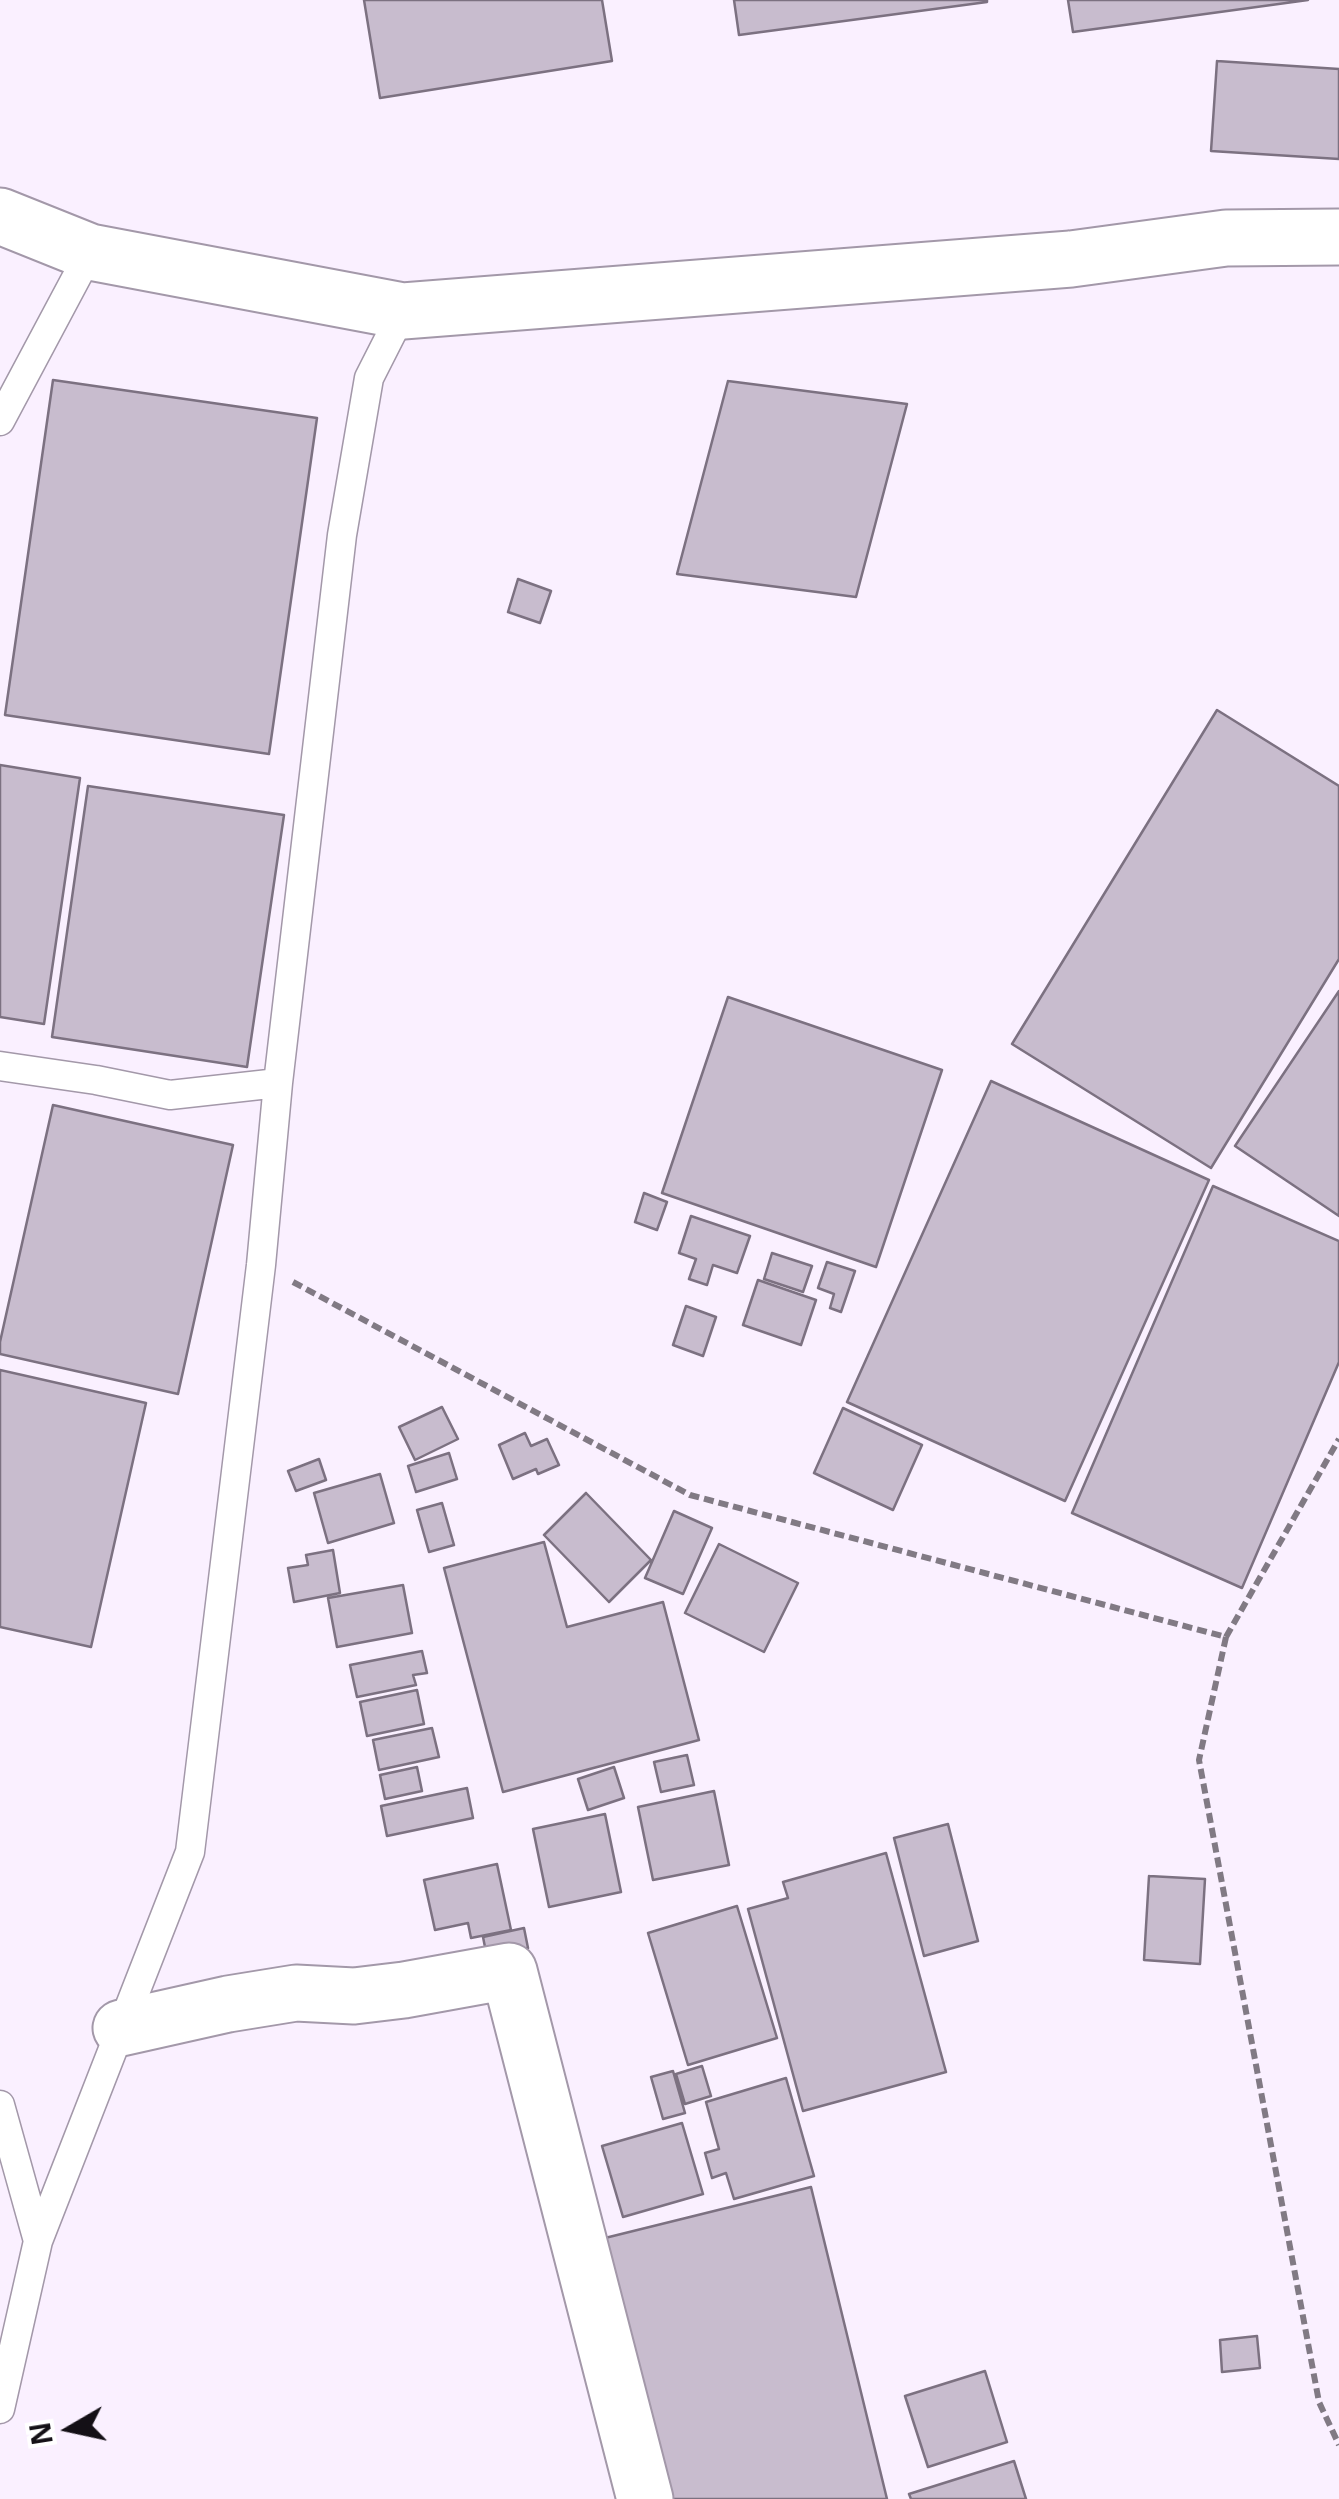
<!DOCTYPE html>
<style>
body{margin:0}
#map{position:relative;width:1339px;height:2499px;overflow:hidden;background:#faf0ff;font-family:"Open Sans",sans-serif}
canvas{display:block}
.north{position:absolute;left:20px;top:2379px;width:100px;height:100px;-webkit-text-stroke:8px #fff;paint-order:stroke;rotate:261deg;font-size:28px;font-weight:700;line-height:40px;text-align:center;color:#141016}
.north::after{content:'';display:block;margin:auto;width:35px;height:45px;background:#141016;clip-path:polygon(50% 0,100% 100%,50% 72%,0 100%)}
</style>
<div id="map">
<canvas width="1339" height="2499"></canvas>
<div class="north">N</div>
</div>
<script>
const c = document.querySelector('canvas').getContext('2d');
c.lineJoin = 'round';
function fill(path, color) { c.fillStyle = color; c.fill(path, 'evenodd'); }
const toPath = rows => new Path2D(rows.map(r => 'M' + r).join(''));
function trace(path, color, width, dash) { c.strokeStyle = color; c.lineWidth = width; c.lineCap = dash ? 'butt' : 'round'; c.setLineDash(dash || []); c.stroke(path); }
const building = toPath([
 [364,0,602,0,612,61,380,98,364,0],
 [734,0,987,0,987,2,739,35,734,0],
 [1068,0,1308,0,1073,32,1068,0],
 [1217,61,1339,69,1339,159,1211,151,1217,61],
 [53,380,317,418,269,754,5,715,53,380],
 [728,381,907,404,856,597,677,574,728,381],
 [518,579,551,591,540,623,508,612,518,579],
 [1217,710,1339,786,1339,959,1211,1168,1012,1044,1217,710],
 [0,765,80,778,44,1024,0,1017,0,765],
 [88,786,284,815,247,1067,52,1037,88,786],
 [1339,991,1339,1216,1235,1146,1339,991],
 [728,997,942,1070,876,1267,662,1193,728,997],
 [991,1081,1209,1180,1065,1501,847,1402,991,1081],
 [53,1105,233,1145,178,1394,0,1354,0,1342,53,1105],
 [1213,1186,1339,1241,1339,1362,1242,1588,1072,1513,1213,1186],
 [644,1193,667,1202,657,1230,635,1222,644,1193],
 [691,1216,750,1236,737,1273,713,1265,707,1285,689,1279,696,1259,679,1253,691,1216],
 [772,1253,812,1266,803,1292,764,1279,772,1253],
 [827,1262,855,1271,841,1312,830,1308,834,1294,818,1288,827,1262],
 [758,1280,816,1300,801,1345,743,1325,758,1280],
 [686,1306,716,1317,703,1356,673,1345,686,1306],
 [0,1370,146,1403,91,1647,0,1627,0,1370],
 [442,1407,458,1439,415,1460,399,1427,442,1407],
 [843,1408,922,1445,893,1510,814,1473,843,1408],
 [525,1433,531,1446,547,1439,559,1465,538,1474,536,1469,513,1479,499,1445,525,1433],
 [449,1453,457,1479,416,1492,408,1466,449,1453],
 [319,1459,326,1480,296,1491,288,1471,319,1459],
 [380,1474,394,1523,328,1543,314,1493,380,1474],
 [586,1493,651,1560,609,1602,544,1535,586,1493],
 [442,1503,454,1545,429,1552,417,1510,442,1503],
 [674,1511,712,1528,683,1594,645,1578,674,1511],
 [544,1542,567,1627,663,1602,699,1740,503,1792,444,1568,544,1542],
 [719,1544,798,1583,764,1652,685,1613,719,1544],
 [333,1550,340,1593,294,1602,288,1568,308,1565,306,1555,333,1550],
 [403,1585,412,1633,337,1647,328,1598,403,1585],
 [422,1651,427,1673,413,1675,416,1685,357,1697,350,1665,422,1651],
 [417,1690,424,1724,367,1736,360,1702,417,1690],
 [432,1728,439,1757,379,1770,373,1740,432,1728],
 [687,1755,694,1785,661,1792,654,1762,687,1755],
 [417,1767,422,1791,385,1799,380,1775,417,1767],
 [614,1767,624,1798,588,1810,578,1779,614,1767],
 [467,1788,473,1818,387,1836,381,1806,467,1788],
 [714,1791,729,1865,653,1880,638,1807,714,1791],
 [605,1814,621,1892,549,1907,533,1829,605,1814],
 [948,1824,978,1941,924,1956,894,1838,948,1824],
 [886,1853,946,2072,803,2111,748,1909,788,1898,783,1882,886,1853],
 [497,1864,511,1930,471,1938,468,1923,435,1930,424,1880,497,1864],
 [1149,1876,1205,1879,1200,1964,1144,1960,1149,1876],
 [737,1906,777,2038,688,2065,648,1933,737,1906],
 [524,1928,528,1948,487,1957,483,1937,524,1928],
 [702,2066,711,2096,685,2104,676,2074,702,2066],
 [673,2071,685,2113,663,2119,651,2077,673,2071],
 [786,2078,814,2176,734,2199,726,2173,712,2178,705,2153,719,2149,706,2102,786,2078],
 [682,2123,703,2194,623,2217,602,2146,682,2123],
 [811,2187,887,2499,668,2499,605,2238,811,2187],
 [1257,2336,1260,2368,1222,2372,1220,2340,1257,2336],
 [985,2371,1007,2442,928,2467,905,2396,985,2371],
 [1014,2461,1026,2499,911,2499,909,2494,1014,2461]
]);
const path = toPath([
 [293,1282,690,1495,1226,1637,1339,1439],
 [1226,1637,1199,1760,1319,2402,1339,2445]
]);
const service = toPath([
 [0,421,90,252],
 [0,1066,96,1080,170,1095,278,1083],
 [0,2105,38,2241],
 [0,2409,38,2241,190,1852,261,1265,278,1083,342,535,369,378,403,311]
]);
const minor = toPath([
 [0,216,90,252,403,311,1071,259,1226,238,1339,237],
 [121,2028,228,2004,296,1993,354,1996,404,1990,509,1971,645,2499]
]);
fill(building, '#c8bcce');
trace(building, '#7c7181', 2.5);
trace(service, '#a398a9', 31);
trace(minor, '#a398a9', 59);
trace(path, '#817a84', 6, [10, 5]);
trace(service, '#fff', 28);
trace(minor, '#fff', 55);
</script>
